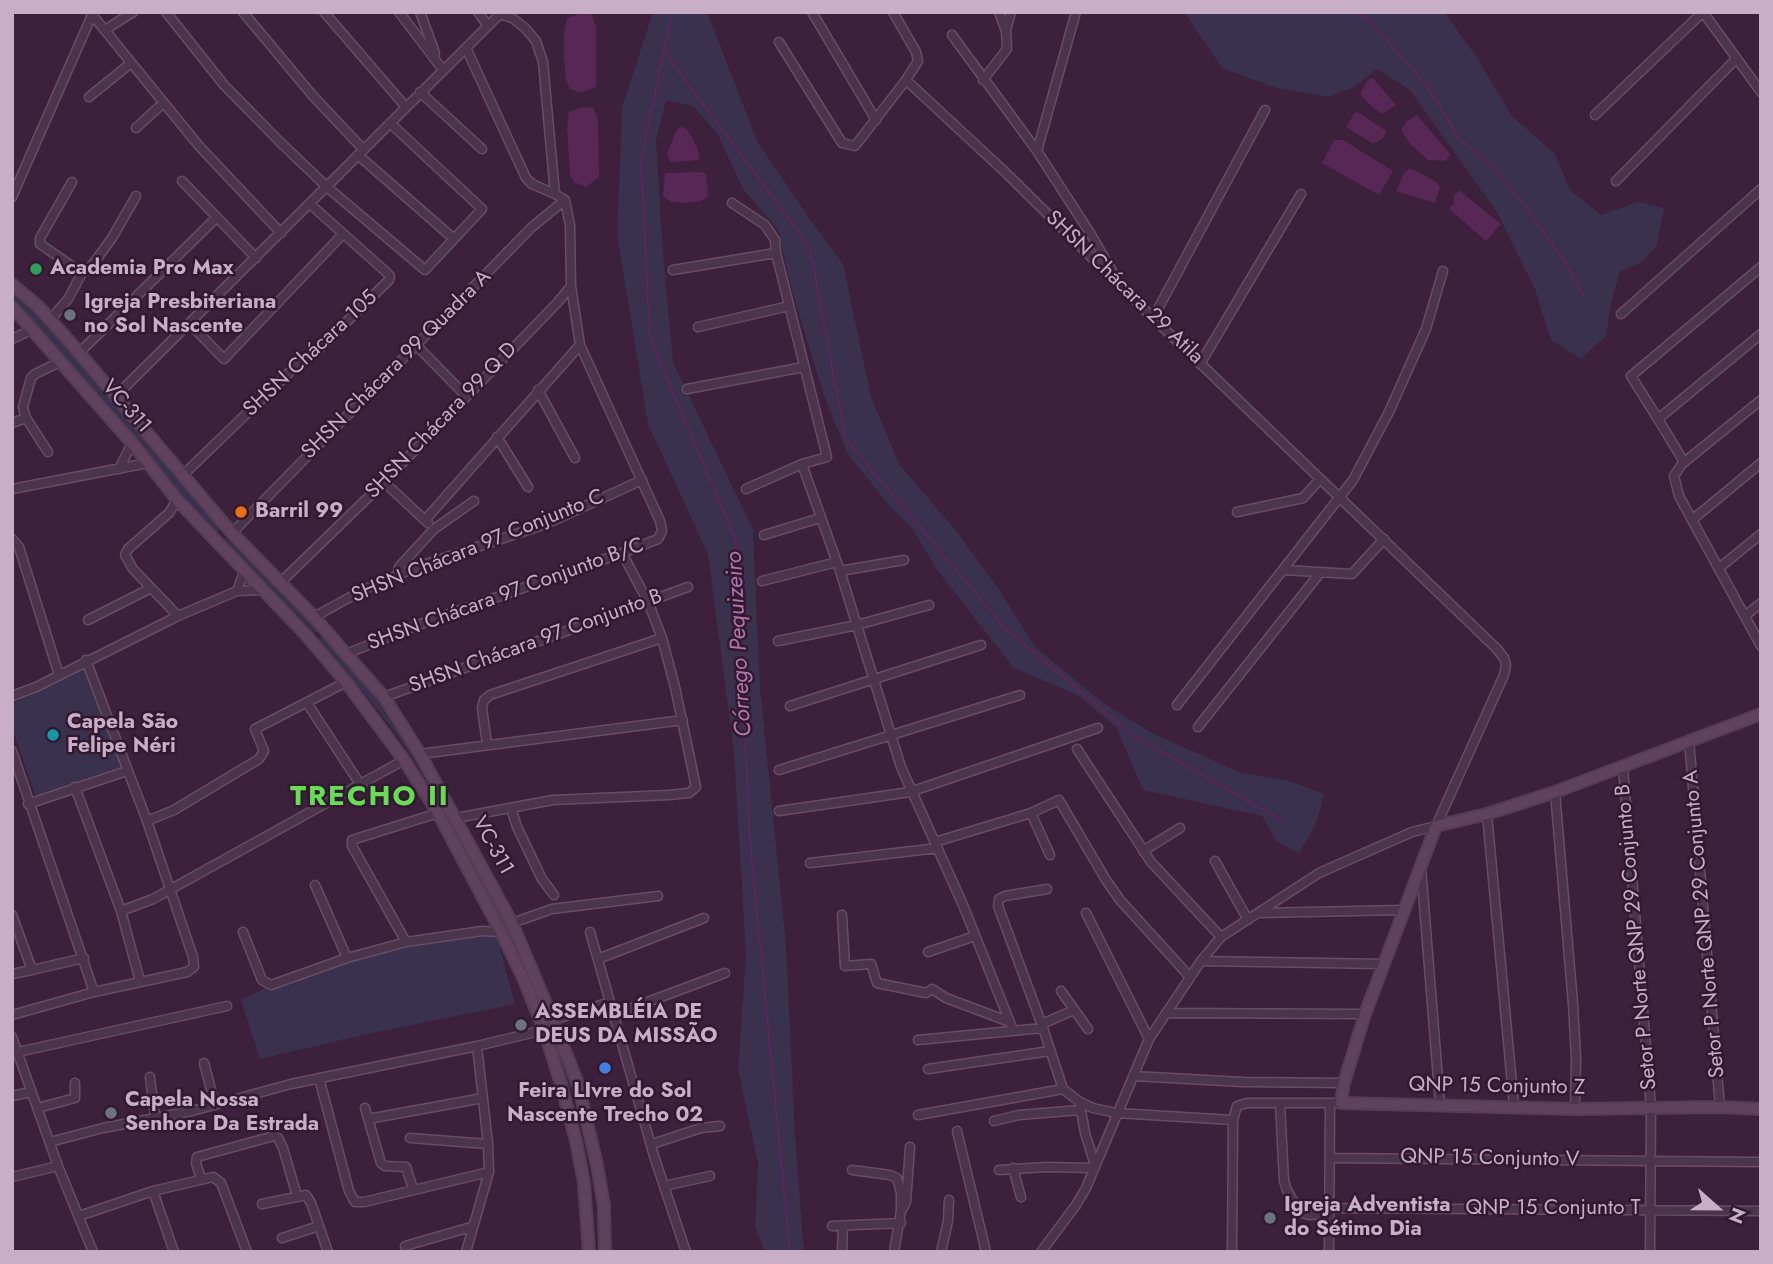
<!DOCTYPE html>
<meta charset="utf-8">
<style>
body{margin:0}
#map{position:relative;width:1773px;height:1264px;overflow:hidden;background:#3c203c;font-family:Jost,sans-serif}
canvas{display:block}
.frame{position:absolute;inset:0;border:14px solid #c8aec7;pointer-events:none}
.north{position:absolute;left:1682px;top:1173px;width:70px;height:70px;-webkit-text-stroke:5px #311930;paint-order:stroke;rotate:111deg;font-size:19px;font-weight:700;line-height:28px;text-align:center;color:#c8aec7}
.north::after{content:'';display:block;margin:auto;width:24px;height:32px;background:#c8aec7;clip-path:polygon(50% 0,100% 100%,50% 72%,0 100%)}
</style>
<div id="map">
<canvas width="1773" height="1264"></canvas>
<div class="frame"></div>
<div class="north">N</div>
</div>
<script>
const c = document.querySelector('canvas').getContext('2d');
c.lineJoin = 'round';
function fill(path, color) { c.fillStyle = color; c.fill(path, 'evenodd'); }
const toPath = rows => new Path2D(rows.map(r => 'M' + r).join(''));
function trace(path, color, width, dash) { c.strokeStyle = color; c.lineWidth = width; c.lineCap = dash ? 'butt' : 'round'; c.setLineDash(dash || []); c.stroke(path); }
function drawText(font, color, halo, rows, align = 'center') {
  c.font = font + ' Jost,sans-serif'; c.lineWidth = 5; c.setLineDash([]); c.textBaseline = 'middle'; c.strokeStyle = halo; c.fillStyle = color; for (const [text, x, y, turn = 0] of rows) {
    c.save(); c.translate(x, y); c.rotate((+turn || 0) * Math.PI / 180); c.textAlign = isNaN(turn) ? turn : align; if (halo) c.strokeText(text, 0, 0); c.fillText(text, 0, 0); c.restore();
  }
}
const green = toPath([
 [653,12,707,12,757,141,809,218,843,264,871,397,899,464,957,532,1000,591,1035,647,1102,702,1152,733,1239,772,1289,781,1324,794,1316,824,1299,853,1277,842,1262,816,1143,790,1116,727,1079,696,1014,668,937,570,912,528,888,504,847,453,825,398,806,338,788,275,779,231,743,189,718,135,693,106,666,100,656,140,663,253,673,362,753,530,760,689,786,944,795,1135,804,1252,765,1252,755,1226,758,1163,738,1069,746,956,734,753,708,554,648,424,617,235,622,107],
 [1184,12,1444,12,1476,56,1511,115,1555,154,1570,190,1601,215,1638,202,1664,208,1657,245,1642,262,1620,272,1611,303,1606,336,1581,359,1551,340,1535,289,1497,212,1410,90,1377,69,1354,87,1329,97,1277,88,1222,68],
 [12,290,36,311,222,529,214,535,47,337,12,300],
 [226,538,287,595,318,631,315,633,287,605,275,597,222,539],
 [324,636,363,678,451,815,530,967,571,1070,575,1095,565,1078,534,986,512,935,472,861,435,793,395,732,347,672,316,640],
 [88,669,122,763,121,768,36,797,12,728,12,703,74,672],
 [482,931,497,936,515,1004,359,1036,260,1059,241,1000,276,983,347,958]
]);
const water = toPath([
 [578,14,591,14,596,26,596,87,581,93,570,89,566,80,564,59,564,34,567,18],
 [1373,78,1396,105,1383,114,1372,107,1360,94,1368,80],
 [593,107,598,119,599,177,586,187,574,182,570,174,567,128,569,112,580,108],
 [1355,112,1360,113,1386,131,1384,137,1377,142,1372,143,1346,127],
 [1417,115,1450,154,1446,161,1428,160,1411,145,1401,130,1406,122],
 [681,126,687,130,693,139,700,155,698,160,670,162,667,154,676,131],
 [1334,140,1343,140,1393,171,1379,195,1322,163],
 [1410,168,1435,181,1440,187,1435,203,1396,191,1405,172],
 [703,172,706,174,708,191,707,197,701,201,687,203,671,202,663,196,665,173],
 [1459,190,1501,224,1486,241,1449,209,1454,203,1454,195]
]);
const stream = toPath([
 [672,12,641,160,650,338,736,541,750,842,790,1252],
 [1354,12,1367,18,1426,85,1460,140,1495,169,1526,207,1567,265,1584,297],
 [664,51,810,248,845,438,1004,627,1132,735,1282,820]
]);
const street = toPath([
 [90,12,199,146,281,233],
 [166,12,224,85,280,142,327,187,425,270,482,209,390,123],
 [243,12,313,96,363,149],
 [324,12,405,106],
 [399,12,443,70],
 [420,12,435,53],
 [478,12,488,26],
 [812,12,876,120],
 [1703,12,1761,92],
 [105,30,133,12],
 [1006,30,1011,12],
 [952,35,1037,151,1090,233,1115,276],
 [779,42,842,143,855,146,906,80,918,61,916,52,893,12],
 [466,48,526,178,532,184,555,194],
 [906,80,1005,172,1153,318,1497,649,1504,658,1506,665,1504,675,1436,826,1412,832,1319,873,1221,937,1201,961,1149,1039,1086,1188,1076,1205,1041,1252],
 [983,80,1007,49,1006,31,999,12],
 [420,92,482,149],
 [89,97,131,63],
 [1595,115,1703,12],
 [136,128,163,103],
 [1037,151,1076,12],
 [358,155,454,239],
 [182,181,256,258],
 [1616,181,1736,59],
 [12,197,92,15],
 [732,203,765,225,775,240,776,253,827,457,802,464,746,489],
 [673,270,776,253],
 [82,273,90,268,112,238,136,196],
 [1621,314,1761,189],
 [1153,318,1265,110],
 [50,320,68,299,82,273,40,244,40,238,72,182],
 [190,324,224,359,343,234],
 [698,327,789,306],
 [12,339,33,329],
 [417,346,466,396],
 [79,353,217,217],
 [1200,364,1301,194],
 [687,389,804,367],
 [538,390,575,458],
 [115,397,500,14,512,18,525,28,536,41,543,62,555,194,565,200],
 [1761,400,1682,464,1674,476,1679,496,1761,646],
 [1658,419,1631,376,1761,267],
 [12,423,26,418],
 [497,437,528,487],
 [48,452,26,418,23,407,31,378,35,374,60,362],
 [1684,462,1658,419,1761,334],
 [802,464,840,571,901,767,963,905,1013,1030],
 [119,469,132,443],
 [183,475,297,365,316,352,389,280,390,276,385,271,310,204],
 [384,482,428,523],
 [12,489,148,463],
 [177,500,169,513,128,549,125,555,133,569,178,616],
 [1237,512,1303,498,1320,479],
 [425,520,580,345],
 [1692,520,1761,463],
 [232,533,532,227,565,200],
 [764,535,820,518],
 [12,539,19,547,59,675],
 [622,553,648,602,662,638],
 [1719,568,1761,534],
 [1284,570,1352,574,1384,539],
 [840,571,904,560],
 [398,575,399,567,434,529,474,501],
 [762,581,837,562],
 [281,582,384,482,558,302,571,286],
 [237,591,244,572],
 [1745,616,1761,603],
 [314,617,363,590,414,568,546,524,642,480],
 [88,620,151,588],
 [778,641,857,625,929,605],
 [346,654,418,625,622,553,658,539,662,531,660,521,580,345,571,286,570,225,565,200],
 [12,696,36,687,178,616,237,591,262,590],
 [384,697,688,587],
 [307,703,360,784],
 [1177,705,1353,480,1389,412,1426,329,1443,271],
 [790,706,981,645],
 [1198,727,1320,573],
 [1689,740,1720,1107],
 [1077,749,1151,862,1221,937],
 [12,751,94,992],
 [420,754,683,720],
 [1623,767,1651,1108,1650,1252],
 [779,770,1020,695],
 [75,787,121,911,140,981],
 [1555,792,1573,1004,1576,1058,1575,1109],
 [28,804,127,771],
 [511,808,517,827,542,879,554,895],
 [779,811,910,792,1098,728],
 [1031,813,1050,855],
 [1487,814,1514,1106],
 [456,818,553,800,669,795,689,793,696,787,675,687,662,638,490,695,484,700,482,708,487,744],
 [147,821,174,810,259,759,264,751,255,729,346,682],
 [935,842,1031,813,1059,800,1106,880,1120,900,1190,977],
 [1143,851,1180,828],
 [1215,861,1248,920],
 [810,863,938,848],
 [1421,867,1440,1104],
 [315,885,347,958],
 [1047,889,1005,896,999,899,998,906,1043,1028,1063,1089,1080,1102,1093,1108,1116,1113,1233,1120],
 [121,911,153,899,404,760],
 [1086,913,1149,1039],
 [1259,913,1403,910],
 [12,915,32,970,84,958],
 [842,915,845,966,871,964,877,983,926,993,932,989,946,998,1010,1022],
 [512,923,552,909,658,896],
 [243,932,262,980,271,985,347,958,406,942,482,931,501,932],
 [590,932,654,1156,686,1252],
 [406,942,352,846,352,840,438,813],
 [928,952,975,936],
 [598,959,704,918],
 [1201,961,1384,964],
 [12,974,32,970],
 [1061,991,1088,1029],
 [1166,1013,1365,1014],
 [12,1015,94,992,187,972,194,967,193,957,147,821,86,660],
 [613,1015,725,973],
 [553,1020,610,1002],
 [1042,1024,1074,1010],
 [12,1037,58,1166,93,1252],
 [918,1040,1043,1028],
 [18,1052,227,1006],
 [204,1063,215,1105],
 [928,1069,1050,1051],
 [1133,1076,1243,1082,1344,1083],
 [150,1077,155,1117],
 [319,1078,349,1191,355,1202,364,1202,489,1172],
 [12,1096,31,1092],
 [1280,1103,1284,1181,1287,1190,1299,1212,1309,1215,1329,1214],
 [1080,1105,1085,1133,1095,1165],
 [38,1108,75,1098,75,1083],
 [365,1108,381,1163,385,1166,406,1167,413,1189],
 [918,1115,1063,1089],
 [368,1119,483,1098],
 [994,1121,1019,1115,1080,1110],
 [957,1131,986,1252],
 [410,1138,488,1144],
 [50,1142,103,1128,192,1111,291,1084,477,1046,544,1030],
 [652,1144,701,1128,720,1126],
 [1330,1158,1761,1162],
 [1013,1168,1021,1197],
 [852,1170,890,1175,897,1178,901,1193,901,1211,894,1252],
 [999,1170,1046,1167,1094,1168],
 [12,1177,58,1166],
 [201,1179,196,1163,197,1157,274,1136,278,1138,283,1148,297,1196],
 [664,1186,710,1176],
 [153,1191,174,1252],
 [262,1204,306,1195,311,1203,328,1252],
 [903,1208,906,1202,910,1147],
 [1328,1208,1761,1211],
 [79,1216,153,1191,213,1177,221,1183,247,1252],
 [832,1226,901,1223],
 [282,1238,319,1226],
 [405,1246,471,1227],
 [466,1252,489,1172,488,1144,477,1046],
 [842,1252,843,1226],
 [941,1252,948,1221,949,1200],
 [1232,1252,1233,1120,1237,1106,1247,1103,1341,1103],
 [1329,1252,1330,1103]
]);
const secondary = toPath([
 [12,284,38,306,70,342,232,533,314,617,346,654,384,697,420,754,512,923,553,1020,578,1084,597,1165,604,1206,605,1252],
 [12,307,132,443,177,500,305,634,346,682,404,760,438,813,501,932,524,980,544,1030,560,1081,576,1141,584,1183,589,1252],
 [1761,714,1555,792,1487,814,1436,826,1365,1014,1344,1083,1341,1103,1575,1109,1720,1107,1761,1109]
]);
const markers = [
 [36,269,7,"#2e9e5b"],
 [70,315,7,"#6b7280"],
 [241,512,7,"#e8710a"],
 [53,735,7,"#0f9aa8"],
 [521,1025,7,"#6b7280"],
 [605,1068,7,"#3f7fe0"],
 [111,1113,7,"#6b7280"],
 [1270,1218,7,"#6b7280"]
];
const poiNames = [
 ["Academia Pro Max",50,269],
 ["Igreja Presbiteriana",84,303],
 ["no Sol Nascente",84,327],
 ["Barril 99",255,512],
 ["Capela São",67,723],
 ["Felipe Néri",67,747],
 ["ASSEMBLÉIA DE",535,1013],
 ["DEUS DA MISSÃO",535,1037],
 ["Feira LIvre do Sol",605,1092,"center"],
 ["Nascente Trecho 02",605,1116,"center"],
 ["Capela Nossa",125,1101],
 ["Senhora Da Estrada",125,1125],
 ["Igreja Adventista",1284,1206],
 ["do Sétimo Dia",1284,1230]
];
const streetNames = [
 ["SHSN Chácara 29 Atila",1124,288,44],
 ["SHSN Chácara 105",311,354,-43],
 ["SHSN Chácara 99 Quadra A",397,365,-45],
 ["VC-311",126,407,49],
 ["SHSN Chácara 99 Q D",442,421,-46],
 ["SHSN Chácara 97 Conjunto C",478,547,-22],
 ["SHSN Chácara 97 Conjunto B/C",506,595,-20],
 ["SHSN Chácara 97 Conjunto B",536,642,-20],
 ["VC-311",492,846,61],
 ["Setor P Norte QNP 29 Conjunto A",1705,924,-95],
 ["Setor P Norte QNP 29 Conjunto B",1637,937,-95],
 ["QNP 15 Conjunto Z",1497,1087,1],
 ["QNP 15 Conjunto V",1490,1159,1],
 ["QNP 15 Conjunto T",1553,1209]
];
const waterNames = [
 ["Córrego Pequizeiro",740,644,-93]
];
const districtNames = [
 ["TRECHO II",370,798]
];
fill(green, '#3a314e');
fill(water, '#572756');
trace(stream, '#572756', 2.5);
trace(street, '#674e66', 11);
trace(secondary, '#553d54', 14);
trace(street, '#4c344c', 8);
trace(secondary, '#60415e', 10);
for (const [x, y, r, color] of markers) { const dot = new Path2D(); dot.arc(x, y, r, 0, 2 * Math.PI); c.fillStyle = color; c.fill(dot); trace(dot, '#311930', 2.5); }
drawText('bold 21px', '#c8aec7', '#311930', poiNames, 'left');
drawText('21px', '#c8aec7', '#311930', streetNames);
drawText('italic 23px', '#b374b2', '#311930', waterNames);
c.letterSpacing = '2px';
drawText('bold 28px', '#66de54', '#311930', districtNames);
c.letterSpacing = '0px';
</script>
